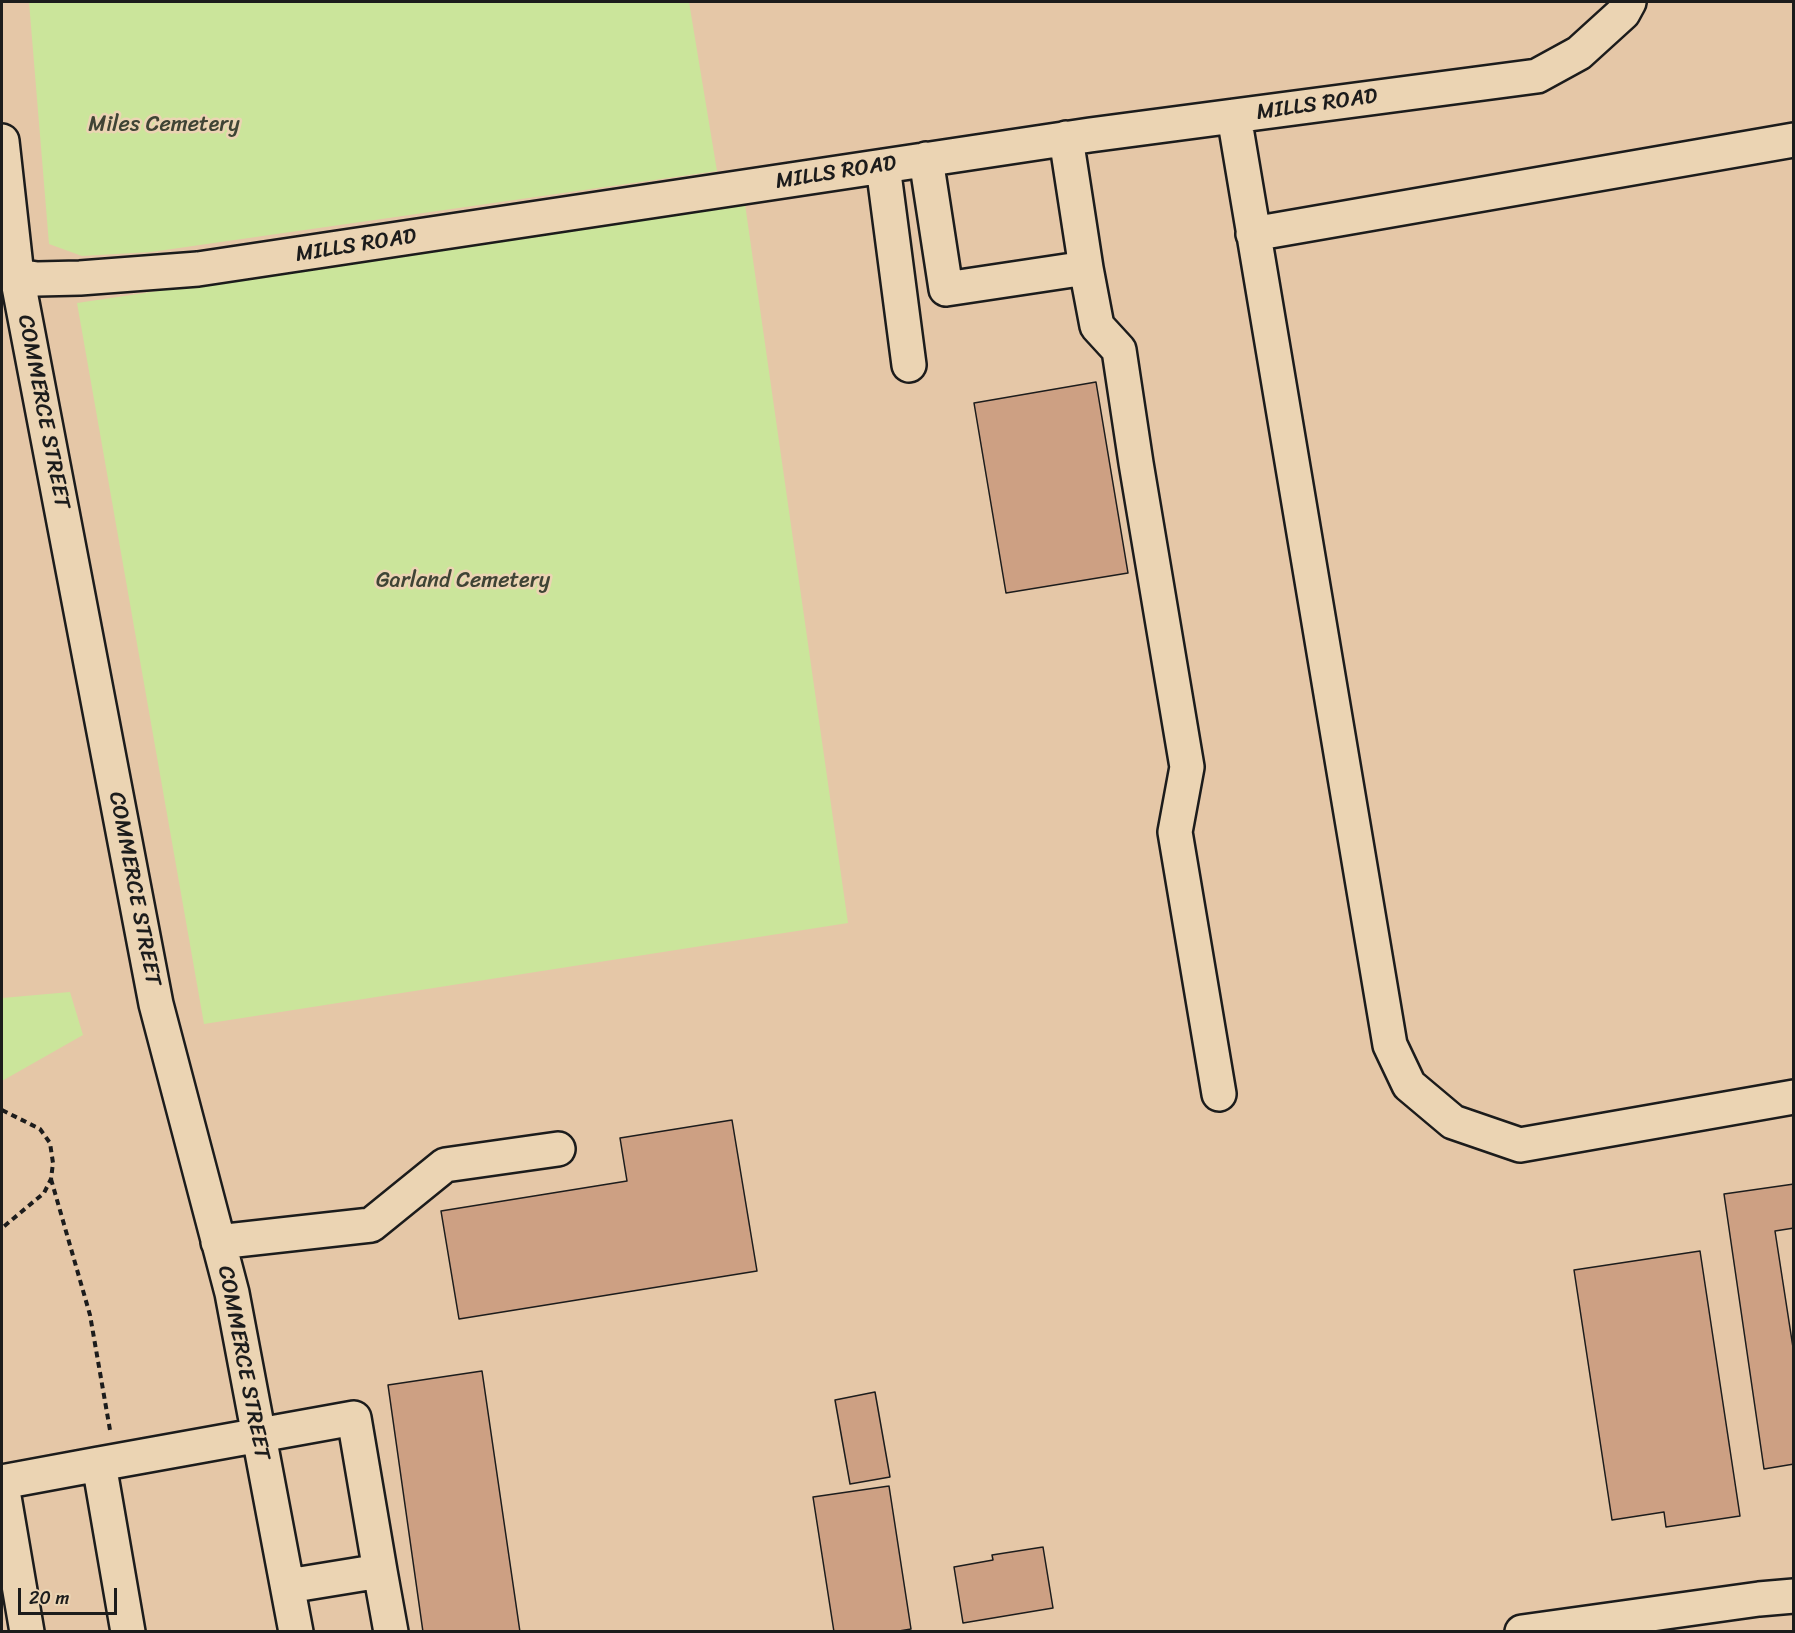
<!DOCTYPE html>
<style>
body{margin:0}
#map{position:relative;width:1795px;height:1633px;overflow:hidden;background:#e5c7a7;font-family:Sriracha,sans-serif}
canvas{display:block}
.frame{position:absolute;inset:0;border:3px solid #1c1c1c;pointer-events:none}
.scale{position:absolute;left:18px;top:1588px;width:99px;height:27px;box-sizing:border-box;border:3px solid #1c1c1c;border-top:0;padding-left:8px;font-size:18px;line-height:21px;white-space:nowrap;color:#1c1c1c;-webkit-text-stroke:4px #ebd4b3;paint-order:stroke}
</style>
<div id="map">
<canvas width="1795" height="1633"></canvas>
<div class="frame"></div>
<div class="scale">20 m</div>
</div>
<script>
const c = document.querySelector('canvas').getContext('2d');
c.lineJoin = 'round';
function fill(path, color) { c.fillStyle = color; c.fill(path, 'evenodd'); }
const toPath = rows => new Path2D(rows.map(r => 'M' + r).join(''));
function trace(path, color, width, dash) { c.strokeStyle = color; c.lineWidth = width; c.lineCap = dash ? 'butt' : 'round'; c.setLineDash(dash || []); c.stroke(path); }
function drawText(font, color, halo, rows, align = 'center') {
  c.font = font + ' Sriracha,sans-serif'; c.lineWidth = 5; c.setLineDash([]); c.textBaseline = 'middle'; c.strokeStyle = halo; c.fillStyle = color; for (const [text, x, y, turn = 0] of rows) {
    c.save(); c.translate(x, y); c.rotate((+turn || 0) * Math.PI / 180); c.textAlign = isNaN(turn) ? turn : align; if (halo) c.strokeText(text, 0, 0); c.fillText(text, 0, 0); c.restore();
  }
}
const green = toPath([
 [29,2,689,2,717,171,151,252,82,256,49,244],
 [745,204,848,923,204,1024,77,303],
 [70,992,83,1035,2,1081,2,998]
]);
const building = toPath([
 [1096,382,1128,573,1006,593,974,403,1096,382],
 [732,1120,757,1271,459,1319,441,1211,627,1181,620,1138,732,1120],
 [1794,1184,1794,1228,1775,1231,1794,1354,1794,1464,1764,1469,1724,1194,1794,1184],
 [1700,1251,1740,1516,1666,1527,1664,1512,1612,1520,1574,1270,1700,1251],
 [482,1371,520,1632,423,1632,388,1385,482,1371],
 [875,1392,890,1477,850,1484,835,1400,875,1392],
 [889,1486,911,1629,893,1632,834,1632,813,1497,889,1486],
 [1043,1547,1053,1608,963,1623,954,1567,993,1560,992,1555,1043,1547]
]);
const path = toPath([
 [2,1110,40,1129,50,1143,53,1163,51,1179,44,1193,2,1228],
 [51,1179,90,1315,110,1430]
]);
const minor = toPath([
 [1234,116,1390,1045,1409,1085,1453,1122,1520,1145,1794,1097],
 [2,141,17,276,156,1004,232,1293,296,1632],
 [926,159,946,289,1086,268,1066,138],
 [883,166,909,365],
 [1253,234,1794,140],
 [1086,268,1097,326,1119,350,1136,463,1187,767,1175,832,1219,1094],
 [17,276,37,279,80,278,198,269,1090,135,1537,76,1579,53,1623,13,1629,2],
 [218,1242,371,1225,445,1165,558,1149],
 [2,1482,99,1464],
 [2,1485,27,1632],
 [380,1571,391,1632],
 [128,1632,99,1464,354,1418,380,1571,288,1586],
 [1522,1632,1759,1599,1794,1596]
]);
const streetNames = [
 ["MILLS ROAD",1317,105,-8],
 ["MILLS ROAD",836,173,-9],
 ["MILLS ROAD",356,246,-9],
 ["COMMERCE STREET",43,412,79],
 ["COMMERCE STREET",134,889,79],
 ["COMMERCE STREET",243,1363,79]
];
const parkNames = [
 ["Miles Cemetery",164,125],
 ["Garland Cemetery",463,581]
];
fill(green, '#cbe59b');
fill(building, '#cda083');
trace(building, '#1c1c1c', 1.5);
trace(minor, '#1c1c1c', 38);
trace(path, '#1c1c1c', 4, [6, 4.5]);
trace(minor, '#ebd4b3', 33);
drawText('22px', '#1c1c1c', '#ebd4b3', streetNames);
drawText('22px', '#3f4435', '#ebd4b3', parkNames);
</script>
